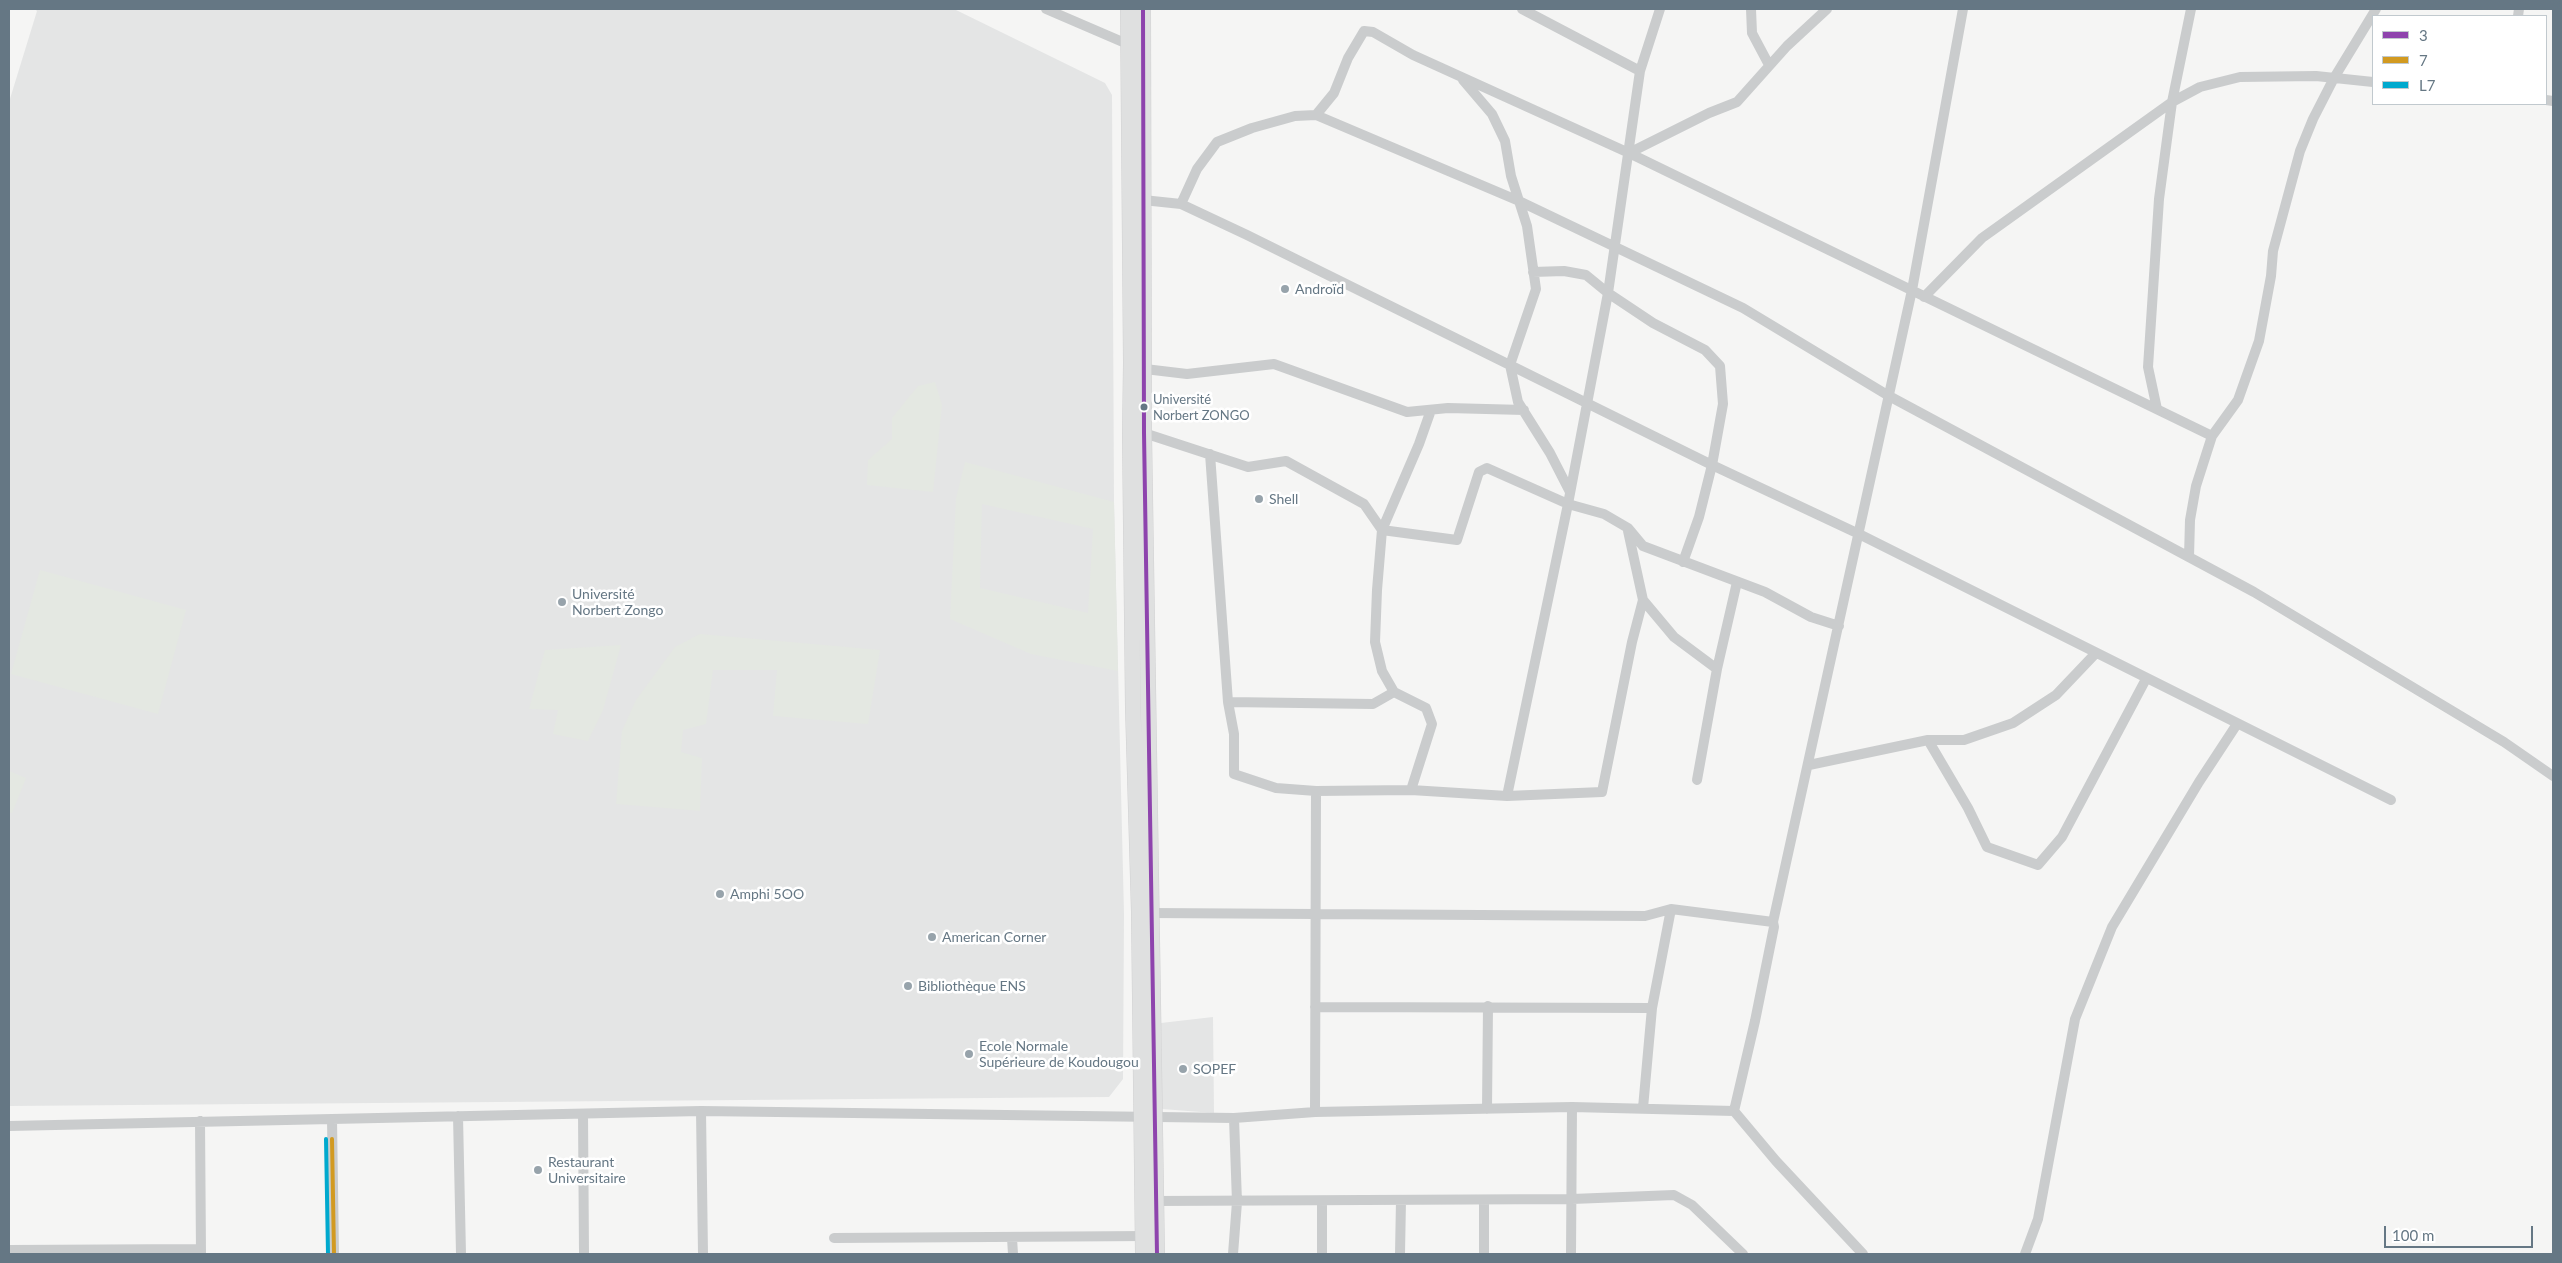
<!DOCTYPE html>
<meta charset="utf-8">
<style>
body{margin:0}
#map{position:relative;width:2562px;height:1263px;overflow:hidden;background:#f5f5f4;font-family:Lato,sans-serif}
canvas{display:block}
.frame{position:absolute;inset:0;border:10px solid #657784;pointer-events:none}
.legend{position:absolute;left:2372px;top:15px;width:175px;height:90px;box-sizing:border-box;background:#fff;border:1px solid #c1c9ce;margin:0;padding:6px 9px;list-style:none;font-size:15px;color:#657784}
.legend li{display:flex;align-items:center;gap:10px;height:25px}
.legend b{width:25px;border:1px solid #c1c9ce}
.scale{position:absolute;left:2384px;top:1226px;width:149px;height:22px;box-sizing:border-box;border:2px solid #657784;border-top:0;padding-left:6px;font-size:15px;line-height:18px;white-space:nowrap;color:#657784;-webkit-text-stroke:4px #fff;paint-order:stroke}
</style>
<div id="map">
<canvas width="2562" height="1263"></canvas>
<div class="frame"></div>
<ul class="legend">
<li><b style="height:6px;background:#8e44ad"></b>3</li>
<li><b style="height:6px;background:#d29a21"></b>7</li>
<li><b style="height:6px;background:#00a9ce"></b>L7</li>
</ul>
<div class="scale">100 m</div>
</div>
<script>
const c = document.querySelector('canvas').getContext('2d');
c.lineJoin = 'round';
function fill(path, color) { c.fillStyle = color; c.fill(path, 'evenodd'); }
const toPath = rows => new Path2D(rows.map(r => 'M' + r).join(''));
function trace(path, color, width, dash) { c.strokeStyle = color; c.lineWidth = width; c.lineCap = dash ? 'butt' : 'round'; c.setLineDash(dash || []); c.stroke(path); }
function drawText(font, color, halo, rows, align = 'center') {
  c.font = font + ' Lato,sans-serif'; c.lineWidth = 5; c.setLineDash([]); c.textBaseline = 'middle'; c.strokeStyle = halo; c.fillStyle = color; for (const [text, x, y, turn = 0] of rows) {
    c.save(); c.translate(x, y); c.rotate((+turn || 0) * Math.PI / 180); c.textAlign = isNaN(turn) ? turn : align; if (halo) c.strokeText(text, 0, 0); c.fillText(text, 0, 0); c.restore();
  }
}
const built = toPath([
 [35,9,954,9,1105,83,1112,95,1114,502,1124,914,1123,1079,1109,1097,9,1106,9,102,37,11],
 [1213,1017,1214,1113,1162,1109,1161,1023]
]);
const green = toPath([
 [935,382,942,405,933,492,867,485,868,460,892,439,892,418,918,386],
 [965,462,1114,502,1118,671,1031,654,950,619,956,498],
 [982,504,1093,529,1088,613,980,588],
 [40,570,186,610,158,714,11,674],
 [700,634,880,650,868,724,773,716,777,670,713,670,706,724,683,730,681,752,702,758,700,811,616,804,622,731,636,700,675,647],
 [621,645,603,710,588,741,553,734,558,710,529,709,545,650],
 [9,771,26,778,12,813,9,812]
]);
const minor = toPath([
 [1046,9,1132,46],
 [1522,9,1640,71],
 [1751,9,1752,33,1769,65],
 [2518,16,2519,9],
 [1463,80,1492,114,1505,141,1511,176,1527,226,1536,289,1510,365,1518,402,1550,453,1570,492],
 [2546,100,2553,101],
 [1316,115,1519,201,1743,308,1889,396,2254,592,2504,742,2553,776],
 [1629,153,1709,113,1737,102,1787,46,1827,9],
 [1143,200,1181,204,1247,235,1712,465,1859,534,2391,800],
 [1181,204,1197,169,1217,142,1252,128,1295,116,1316,115,1334,93,1348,58,1364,31,1373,32,1413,55,1629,153,2212,436],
 [1533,272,1564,271,1586,275,1608,293,1653,323,1705,350,1720,366,1723,404,1712,465,1699,517,1683,562],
 [1924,297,1982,238,2172,102,2200,87,2240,77,2316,76,2373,82],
 [1145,369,1187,374,1274,364,1407,412,1448,408,1524,410],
 [2157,409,2148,367,2159,199,2172,102,2191,9],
 [1144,433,1248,467,1286,461,1364,504,1382,530,1457,540,1479,472,1487,468,1568,504,1604,514,1628,528,1643,546,1765,592,1811,617,1839,626],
 [1210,454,1228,702,1373,704,1394,692],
 [1628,531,1643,600,1674,637,1717,669],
 [2189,557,2190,520,2196,486,2212,436,2238,400,2259,341,2271,276,2273,251,2300,151,2313,119,2334,78,2376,9],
 [1228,702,1234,734,1234,774,1276,788,1316,791,1411,790,1507,796,1602,792,1632,642,1643,600],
 [1928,740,1968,808,1987,847,2038,865,2062,837,2146,679],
 [1809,765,1928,740,1964,740,2013,723,2056,695,2095,654],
 [1697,780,1717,669,1737,582],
 [1411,790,1432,724,1426,708,1394,692,1382,671,1375,642,1377,590,1382,530,1419,444,1431,410],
 [1507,796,1568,504,1608,293,1640,71,1660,9],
 [1671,909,1773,922],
 [1150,913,1645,916,1671,909,1652,1008,1643,1108],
 [1315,1007,1652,1008],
 [1487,1109,1488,1006],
 [701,1111,703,1254],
 [1734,1111,1755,1021,1774,927,1773,922,1912,290,1963,9],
 [1315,1112,1316,791],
 [583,1114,584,1254],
 [458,1116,461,1254],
 [332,1119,334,1254],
 [200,1121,201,1254],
 [9,1126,701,1111,1234,1118,1315,1112,1572,1107,1734,1111,1776,1161,1863,1254],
 [1484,1200,1484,1254],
 [1157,1201,1572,1199,1674,1195,1692,1205,1743,1254],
 [1322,1202,1322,1254],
 [834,1238,1148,1236],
 [1012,1238,1013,1254],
 [9,1250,201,1249],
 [1233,1254,1237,1202,1234,1118],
 [1400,1254,1401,1200],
 [1571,1254,1572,1107],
 [2025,1254,2038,1219,2075,1019,2112,927,2199,782,2237,724]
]);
const primary = toPath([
 [1128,9,1131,363,1130,435,1133,708,1139,912,1143,1254],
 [1143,9,1144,433,1157,1254]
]);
const bus1 = toPath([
 [1143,9,1144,433,1157,1254]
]);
const bus2 = toPath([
 [332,1139,334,1254]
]);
const bus3 = toPath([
 [326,1139,328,1254]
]);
const markers = [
 [1285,289,5,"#97a3ab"],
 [1144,407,4.5,"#657784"],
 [1259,499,5,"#97a3ab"],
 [562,602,5,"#97a3ab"],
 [720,894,5,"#97a3ab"],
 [932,937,5,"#97a3ab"],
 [908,986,5,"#97a3ab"],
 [969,1054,5,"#97a3ab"],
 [1183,1069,5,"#97a3ab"],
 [538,1170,5,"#97a3ab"]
];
const busNames = [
 ["Université",1153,400],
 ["Norbert ZONGO",1153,416]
];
const poiNames = [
 ["Androïd",1295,289],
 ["Shell",1269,499],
 ["Université",572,594],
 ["Norbert Zongo",572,610],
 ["Amphi 5OO",730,894],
 ["American Corner",942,937],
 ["Bibliothèque ENS",918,986],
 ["Ecole Normale",979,1046],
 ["Supérieure de Koudougou",979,1062],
 ["SOPEF",1193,1069],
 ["Restaurant",548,1162],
 ["Universitaire",548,1178]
];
fill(built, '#e4e5e5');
fill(green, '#e4e8e2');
trace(primary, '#d1d1d2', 16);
trace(minor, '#cacccd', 10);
trace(primary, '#dfe0e0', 15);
trace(bus1, '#8e44ad', 4);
trace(bus2, '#d29a21', 4);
trace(bus3, '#00a9ce', 4);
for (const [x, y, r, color] of markers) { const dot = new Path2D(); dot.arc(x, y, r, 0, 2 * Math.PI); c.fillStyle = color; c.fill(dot); trace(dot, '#fff', 2); }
drawText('13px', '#657784', '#fff', busNames, 'left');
drawText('14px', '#657784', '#fff', poiNames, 'left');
</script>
